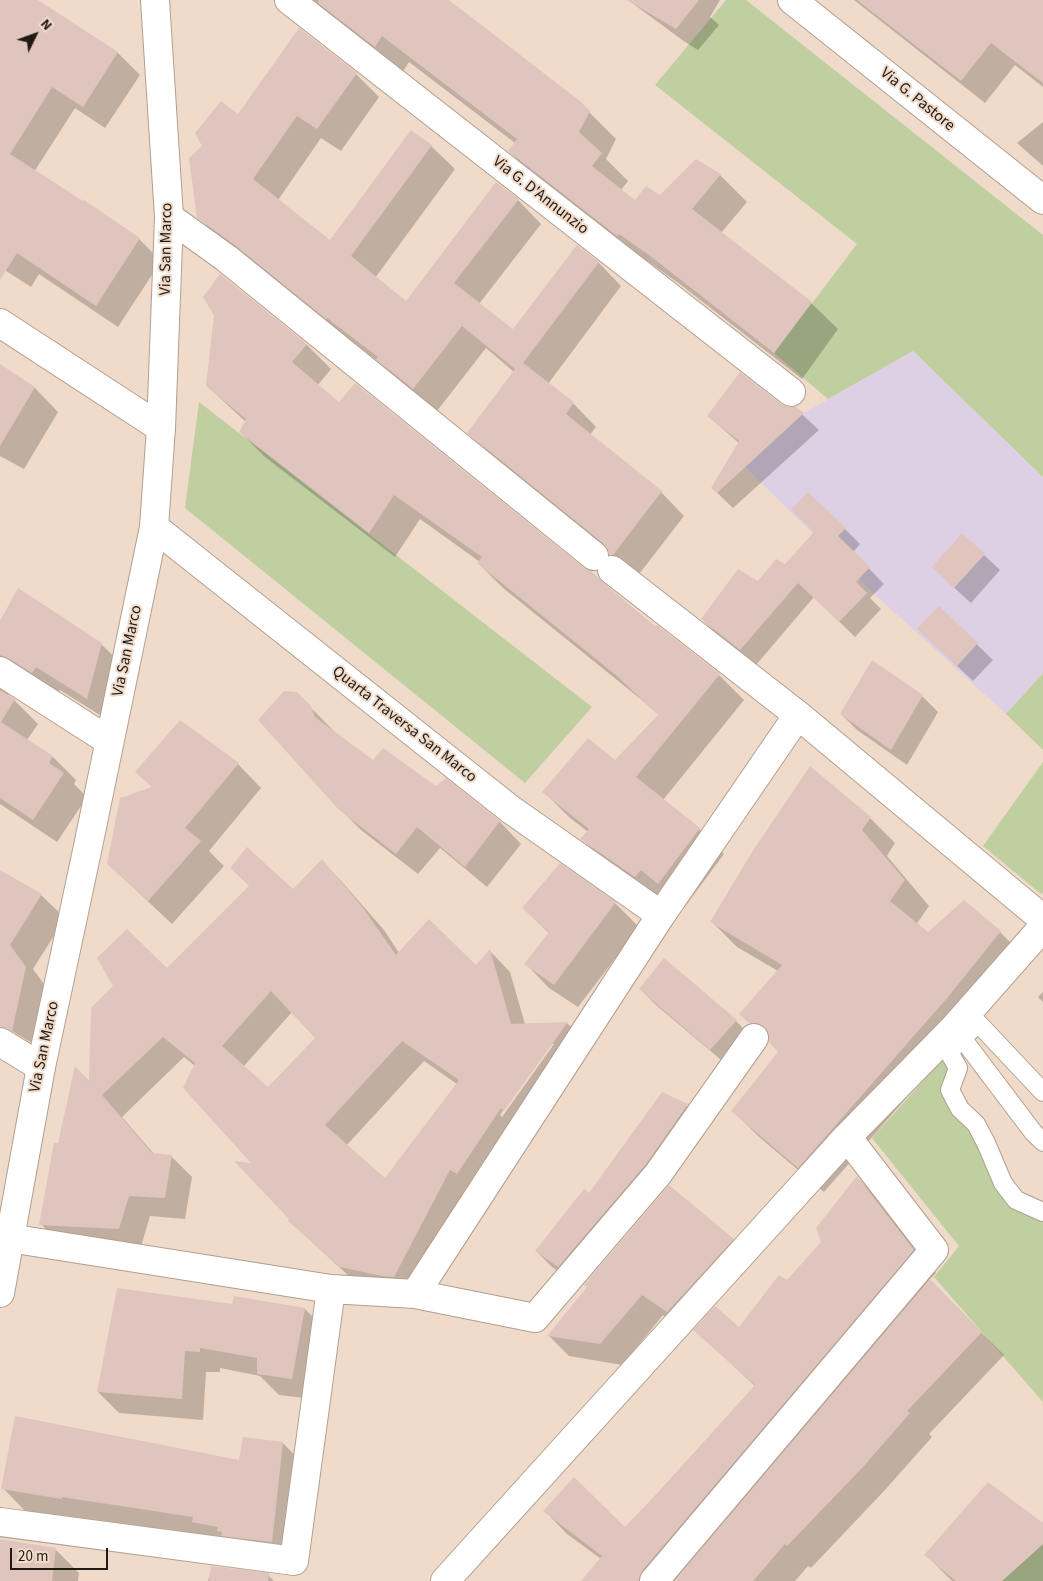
<!DOCTYPE html>
<style>
body{margin:0}
#map{position:relative;width:1043px;height:1581px;overflow:hidden;background:#f0dbca;font-family:"Source Sans 3",sans-serif}
canvas{display:block}
.north{position:absolute;left:10px;top:10px;width:50px;height:50px;-webkit-text-stroke:4px #f0dbca;paint-order:stroke;rotate:48deg;font-size:14px;font-weight:700;line-height:20px;text-align:center;color:#211a13}
.north::after{content:'';display:block;margin:auto;width:18px;height:22px;background:#211a13;clip-path:polygon(50% 0,100% 100%,50% 72%,0 100%)}
.scale{position:absolute;left:10px;top:1548px;width:98px;height:22px;box-sizing:border-box;border:2px solid #211a13;border-top:0;padding-left:6px;font-size:15px;line-height:18px;white-space:nowrap;color:#211a13;-webkit-text-stroke:4px #f0dbca;paint-order:stroke}
</style>
<div id="map">
<canvas width="1043" height="1581"></canvas>
<div class="north">N</div>
<div class="scale">20 m</div>
</div>
<script>
const c = document.querySelector('canvas').getContext('2d');
c.lineJoin = 'round';
function fill(path, color) { c.fillStyle = color; c.fill(path, 'evenodd'); }
const toPath = rows => new Path2D(rows.map(r => 'M' + r).join(''));
function trace(path, color, width, dash) { c.strokeStyle = color; c.lineWidth = width; c.lineCap = dash ? 'butt' : 'round'; c.setLineDash(dash || []); c.stroke(path); }
function drawText(font, color, halo, rows, align = 'center') {
  c.font = font + ' "Source Sans 3",sans-serif'; c.lineWidth = 4; c.setLineDash([]); c.textBaseline = 'middle'; c.strokeStyle = halo; c.fillStyle = color; for (const [text, x, y, turn = 0] of rows) {
    c.save(); c.translate(x, y); c.rotate((+turn || 0) * Math.PI / 180); c.textAlign = isNaN(turn) ? turn : align; if (halo) c.strokeText(text, 0, 0); c.fillText(text, 0, 0); c.restore();
  }
}
const industrial = toPath([
 [913,351,1043,477,1043,673,1006,714,873,593,745,467,804,413]
]);
const green = toPath([
 [726,0,746,0,1043,235,1043,477,913,351,828,399,774,353,857,244,655,85],
 [199,402,592,707,525,783,185,508],
 [1043,673,1043,750,1006,714],
 [1043,762,1043,892,1041,894,983,846],
 [949,1052,950,1090,1003,1183,1043,1212,1043,1402,934,1277,959,1246,872,1138],
 [1043,1544,1043,1581,1002,1581]
]);
const shadow = toPath([
 [0,0,36,0,118,53,140,75,105,128,75,108,34,172,139,239,161,261,118,327,39,274,31,287,0,267],
 [308,0,447,0,579,102,616,139,606,159,628,181,621,190,636,202,660,196,720,175,747,202,721,233,811,303,838,329,802,379,681,285,646,260,644,262,536,178,509,151,515,143,409,62,402,73],
 [628,0,720,0,710,17,719,25,698,50,685,42],
 [854,0,1038,0,1043,4,1043,87,1015,65,985,103],
 [356,74,379,97,341,151,321,138,278,200,330,242,411,132,431,146,455,169,375,278,406,303,496,183,518,200,541,224,479,304,513,331,598,262,621,286,548,384,573,403,596,427,590,435,661,492,684,516,636,578,634,578,610,554,610,552,492,456,469,433,514,372,486,348,437,411,401,383,383,365,351,341,350,342,222,241,199,218,238,116],
 [1043,122,1043,166,1017,143],
 [306,344,331,369,318,385,339,403,584,569,591,572,655,628,657,626,719,675,744,700,663,800,699,829,724,854,684,908,666,894,660,902,607,864,582,839,588,832,569,817,544,792,615,762,659,715,643,701,503,588,478,563,480,562,420,519,395,557,265,457,240,432,246,422,207,386],
 [0,366,35,388,58,412,24,469,0,456],
 [781,405,788,409,795,408,819,430,733,508,712,488,740,444,708,416],
 [845,529,860,544,853,552,884,584,870,598,881,609,855,637,814,597,756,665,718,635,702,619,785,565,815,532],
 [984,555,1000,570,971,603,949,583],
 [939,608,993,660,973,681,935,645],
 [0,624,101,644,125,667,111,722,60,690,56,696,10,686,8,696,14,700,38,724,27,740,53,757,76,780,74,784,87,797,57,842,0,804],
 [872,662,922,696,938,712,907,765,857,730,841,714],
 [296,693,332,729,334,732,373,761,436,787,446,780,500,822,521,844,487,887,440,848,418,874,361,830,339,808],
 [238,764,261,788,209,851,224,866,172,924,108,864,153,788,137,772],
 [870,818,895,843,887,856,929,906,916,925,928,934,1000,932,1025,957,973,1022,824,1192,758,1136,733,1111,780,1052,741,1014,778,971,737,947,712,922],
 [322,861,342,882,384,930,399,953,476,967,490,951,510,972,525,1024,567,1023,588,1044,415,1298,362,1288,289,1221,291,1219,254,1164,195,1066,184,1057,122,1117,154,1154,171,1156,192,1177,185,1219,150,1216,140,1250,62,1245,41,1224,76,1068,91,1083,167,969,293,891],
 [292,1012,317,1038,268,1089,243,1067],
 [551,1044,554,1044,502,1117,500,1115],
 [424,1061,457,1084,386,1180,346,1146],
 [560,865,615,903,639,927,578,1007,549,988,526,964,549,933,523,908],
 [0,871,41,895,65,918,33,969,49,991,37,1046,0,1024],
 [640,989,736,1021,752,1037,727,1065,656,1005],
 [1043,992,1043,1002,1038,997],
 [662,1094,687,1106,703,1121,575,1282,552,1267,536,1251,590,1194],
 [857,1177,879,1200,936,1273,929,1280,1004,1355,929,1434,932,1437,885,1490,811,1568,808,1566,795,1581,583,1581,601,1559,567,1534,545,1511,625,1529,755,1386,695,1330,739,1329,787,1281,822,1242],
 [733,1239,754,1260,689,1332,663,1315,622,1365,569,1356,549,1336],
 [235,1297,305,1309,326,1330,312,1399,279,1395,260,1376,220,1368,220,1372,206,1372,203,1420,119,1413,98,1392,233,1305],
 [283,1443,306,1467,295,1565,26,1512,3,1488,241,1462],
 [1043,1525,1043,1581,952,1581,926,1555],
 [0,1540,55,1549,79,1573,78,1581,0,1581],
 [212,1567,268,1575,274,1581,208,1581]
]);
const building = toPath([
 [0,0,38,0,118,52,83,107,52,87,10,154,83,201,84,200,140,238,96,306,17,253,0,280],
 [319,0,449,0,580,101,590,111,579,132,602,153,592,166,635,200,646,186,660,195,696,159,721,174,692,209,812,302,774,353,653,258,619,234,617,236,508,151,517,139,382,36,375,47,318,3],
 [627,0,699,0,676,29],
 [857,0,1043,0,1043,83,991,43,961,81],
 [299,28,357,73,317,129,297,116,253,179,330,240,411,130,432,145,351,256,406,301,496,182,519,199,454,283,513,329,577,245,599,262,523,363,574,402,566,414,662,491,613,555,609,555,608,550,604,544,467,433,515,369,462,326,413,389,376,359,378,357,327,318,326,319,236,246,197,218,189,158,202,146,195,133,221,101,238,114],
 [220,274,307,344,292,362,339,402,355,383,584,568,592,571,590,572,655,626,657,625,720,674,636,777,700,828,658,884,641,870,635,877,580,839,589,829,542,792,588,738,615,760,658,715,617,676,477,563,482,557,394,495,369,533,239,432,246,419,206,386,214,315,203,297],
 [0,364,35,387,0,446],
 [740,372,781,404,788,407,796,407,804,413,717,493,711,488,739,441,707,416],
 [808,492,846,528,838,536,870,567,856,582,867,593,839,622,798,583,740,650,701,619,738,569,758,581,776,559,785,564,814,532,791,510],
 [962,533,985,554,954,588,932,567],
 [18,588,102,643,87,699,36,667,32,673,8,658,0,655,0,621],
 [939,606,978,643,957,666,917,629],
 [872,660,923,695,891,750,840,714],
 [0,690,15,699,1,722,53,756,49,763,64,773,33,820,0,798],
 [284,691,297,692,311,706,315,717,373,760,383,748,436,786,446,778,500,821,465,867,417,827,396,854,338,809,258,720],
 [180,720,239,763,185,828,201,841,148,901,107,864,120,798,152,787,135,772],
 [810,766,871,817,862,830,905,880,890,901,928,932,964,900,1001,931,948,997,798,1168,731,1111,778,1052,769,1042,768,1032,763,1026,756,1023,749,1023,739,1014,782,965,710,922,752,852],
 [247,847,293,889,322,859,363,908,396,955,429,919,476,965,490,949,511,1024,568,1022,504,1111,501,1108,457,1174,450,1170,394,1277,382,1276,340,1267,288,1221,289,1219,234,1161,251,1163,183,1088,195,1063,163,1037,102,1095,152,1153,172,1155,165,1198,129,1196,119,1229,39,1225,54,1143,58,1143,75,1066,89,1082,91,1008,113,986,97,958,127,929,167,968,249,886,230,868],
 [271,991,315,1038,268,1087,222,1046],
 [402,1041,459,1080,385,1178,325,1125],
 [560,863,616,902,554,985,524,964,549,932,522,908],
 [0,870,42,894,10,945,26,967,12,1031,0,1026],
 [664,958,737,1020,710,1050,639,989],
 [662,1092,688,1104,646,1164,558,1267,535,1251,584,1189,589,1193],
 [857,1176,914,1250,642,1571,639,1581,581,1581,602,1556,543,1511,574,1477,625,1527,665,1485,755,1385,693,1330,715,1306,739,1327,779,1275,787,1280,821,1242,816,1228],
 [669,1185,734,1239,667,1312,642,1295,600,1344,547,1336,587,1287,584,1285],
 [930,1279,982,1332,907,1411,910,1413,863,1467,787,1546,785,1544,753,1581,674,1581],
 [117,1288,232,1304,234,1296,305,1308,292,1379,257,1374,257,1358,200,1348,200,1352,185,1351,182,1399,97,1392],
 [15,1416,239,1460,243,1437,283,1442,272,1542,221,1536,222,1532,217,1531,218,1527,192,1522,193,1517,62,1497,62,1499,1,1489],
 [988,1482,1043,1523,1043,1544,1002,1581,956,1581,924,1555],
 [0,1539,56,1548,52,1581,0,1581],
 [211,1566,269,1573,268,1581,209,1581]
]);
const lane = toPath([
 [956,1030,1033,1132,1043,1142],
 [1043,1092,978,1023,949,1052,958,1068,950,1090,960,1109,976,1124,986,1143,1003,1183,1016,1200,1043,1212]
]);
const street = toPath([
 [289,0,791,392],
 [792,0,1043,200],
 [169,217,226,258,594,556],
 [0,323,161,428],
 [154,527,510,809,661,915],
 [612,570,798,715,1043,919],
 [0,671,109,741],
 [0,1042,41,1067],
 [9,1238,331,1289],
 [415,1294,535,1318,658,1174,754,1038],
 [0,1522,294,1561,331,1289,415,1294,661,915,798,715],
 [445,1581,847,1137,954,1028,1043,927],
 [654,1581,934,1250,847,1137]
]);
const secondary = toPath([
 [0,1293,41,1067,87,851,154,527,161,428,169,217,155,0]
]);
const streetNames = [
 ["Via G. Pastore",917,100,39],
 ["Via G. D'Annunzio",540,196,38],
 ["Via San Marco",167,249,-89],
 ["Via San Marco",128,651,-78],
 ["Quarta Traversa San Marco",404,725,38],
 ["Via San Marco",45,1047,-78]
];
fill(industrial, '#ded0e4');
fill(green, '#bfcf9f');
fill(shadow, '#0003');
fill(building, '#e0c4be');
trace(lane, '#b29f8e', 20);
trace(street, '#b29f8e', 30);
trace(secondary, '#b29f8e', 30);
trace(lane, '#fff', 18);
trace(street, '#fff', 28);
trace(secondary, '#fff', 28);
drawText('16px', '#211a13', '#f0dbca', streetNames);
</script>
